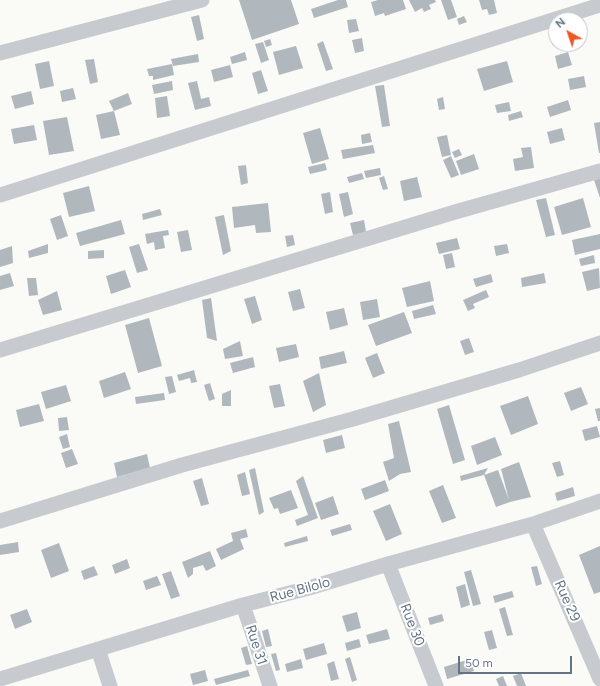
<!DOCTYPE html>
<style>
body{margin:0}
#map{position:relative;width:600px;height:686px;overflow:hidden;background:#fafaf7;font-family:Figtree,sans-serif}
canvas{display:block}
.north{position:absolute;left:548px;top:12px;width:40px;height:40px;box-sizing:border-box;background:#fff;border:1px solid #c1c7ce;border-radius:50%;rotate:320deg;font-size:11px;font-weight:700;line-height:16px;text-align:center;color:#637484}
.north::after{content:'';display:block;margin:auto;width:14px;height:18px;background:#eb5a26;clip-path:polygon(50% 0,100% 100%,50% 72%,0 100%)}
.scale{position:absolute;left:458px;top:656px;width:114px;height:18px;box-sizing:border-box;border:2px solid #637484;border-top:0;padding-left:5px;font-size:12px;line-height:14px;white-space:nowrap;color:#637484;-webkit-text-stroke:3px #fff;paint-order:stroke}
</style>
<div id="map">
<canvas width="600" height="686"></canvas>
<div class="north">N</div>
<div class="scale">50 m</div>
</div>
<script>
const c = document.querySelector('canvas').getContext('2d');
c.lineJoin = 'round';
function fill(path, color) { c.fillStyle = color; c.fill(path, 'evenodd'); }
const toPath = rows => new Path2D(rows.map(r => 'M' + r).join(''));
function trace(path, color, width, dash) { c.strokeStyle = color; c.lineWidth = width; c.lineCap = dash ? 'butt' : 'round'; c.setLineDash(dash || []); c.stroke(path); }
function drawText(font, color, halo, rows, align = 'center') {
  c.font = font + ' Figtree,sans-serif'; c.lineWidth = 4; c.setLineDash([]); c.textBaseline = 'middle'; c.strokeStyle = halo; c.fillStyle = color; for (const [text, x, y, turn = 0] of rows) {
    c.save(); c.translate(x, y); c.rotate((+turn || 0) * Math.PI / 180); c.textAlign = isNaN(turn) ? turn : align; if (halo) c.strokeText(text, 0, 0); c.fillText(text, 0, 0); c.restore();
  }
}
const building = toPath([
 [239,0,291,0,299,24,252,40],
 [338,0,346,0,348,7,314,18,311,9],
 [378,0,403,0,406,9,385,16,384,13,375,16,371,2],
 [409,0,435,0,436,2,429,5,431,9,424,12,422,8,415,12],
 [441,0,451,0,457,17,448,20],
 [479,0,494,0,497,13,489,15,487,9,482,10],
 [199,15,204,39,197,41,191,17],
 [464,16,467,22,459,25,457,19],
 [356,19,359,31,349,33,347,20],
 [362,38,364,51,355,53,352,40],
 [270,39,272,45,266,47,264,41],
 [323,41,333,69,326,71,317,44],
 [263,42,269,60,261,63,255,44],
 [296,46,303,68,279,75,273,52],
 [245,52,247,60,232,64,230,57],
 [568,52,572,65,558,69,555,56],
 [198,54,199,62,173,66,171,59],
 [94,59,98,82,90,84,85,60],
 [49,61,54,86,40,89,35,64],
 [507,61,513,82,484,91,477,69],
 [172,64,174,75,153,80,153,76,149,76,147,69],
 [230,65,233,77,214,82,211,70],
 [261,70,268,91,258,94,252,73],
 [584,76,586,87,570,90,568,79],
 [172,81,173,90,154,94,152,85],
 [197,81,201,99,209,97,211,106,195,110,188,83],
 [384,85,390,126,382,127,375,86],
 [73,88,76,99,62,102,60,91],
 [31,91,34,104,15,109,11,96],
 [128,93,132,104,114,111,109,101],
 [167,96,170,116,157,118,155,98],
 [443,97,445,109,439,110,437,99],
 [568,100,571,110,550,117,547,107],
 [509,102,511,111,497,113,495,105],
 [114,111,120,135,101,139,96,115],
 [521,111,523,117,509,121,508,115],
 [67,117,74,151,49,155,43,121],
 [600,122,600,153,599,153,594,123],
 [34,125,37,140,14,144,11,129],
 [320,128,329,159,312,164,303,133],
 [562,128,565,140,550,144,547,132],
 [370,133,372,142,362,144,361,135],
 [447,135,451,155,442,157,437,137],
 [373,145,375,153,343,159,341,150],
 [531,147,534,168,515,171,513,159,523,157,521,148],
 [459,149,462,155,455,158,452,152],
 [474,154,479,169,461,175,456,161],
 [451,156,459,175,451,178,443,160],
 [325,163,327,170,310,174,308,167],
 [246,165,248,183,241,185,238,166],
 [380,168,381,175,366,178,364,171],
 [362,173,364,179,349,183,347,177],
 [384,176,388,189,383,190,379,178],
 [417,177,422,197,404,201,400,181],
 [600,178,600,198,594,180],
 [89,186,95,211,69,217,63,193],
 [330,192,333,212,325,214,321,194],
 [348,192,353,214,344,217,339,194],
 [546,198,555,235,546,237,536,200],
 [583,198,591,227,562,235,554,207],
 [268,203,271,232,256,233,255,225,234,228,232,207],
 [160,209,162,215,143,220,142,214],
 [61,215,68,236,57,240,50,219],
 [224,215,231,251,223,255,215,217],
 [121,220,125,234,80,246,76,233],
 [364,220,366,232,353,235,350,223],
 [168,230,169,235,163,236,165,248,155,250,154,242,147,244,145,234],
 [188,230,192,250,181,252,177,232],
 [600,234,600,249,575,255,572,240],
 [293,235,295,245,287,247,285,236],
 [457,238,460,249,439,254,436,243],
 [48,244,48,253,29,258,28,251],
 [139,244,148,270,137,273,129,247],
 [507,244,509,253,496,256,494,246],
 [12,246,13,263,0,267,0,250],
 [104,250,104,258,88,259,88,251],
 [452,253,455,267,446,269,443,255],
 [594,255,595,263,581,266,579,259],
 [599,268,600,288,587,291,582,272],
 [125,270,131,287,111,294,106,276],
 [10,273,14,286,0,290,0,276],
 [544,273,546,283,522,287,521,278],
 [491,274,493,282,476,287,473,279],
 [27,278,36,278,38,295,29,296],
 [430,281,434,301,407,307,402,288],
 [300,289,305,308,293,311,288,292],
 [486,290,489,297,473,304,475,308,468,311,463,300],
 [57,291,62,310,43,315,38,300],
 [255,296,262,320,252,324,244,299],
 [211,298,217,341,207,338,202,300],
 [377,299,380,317,363,320,360,302],
 [433,305,436,314,414,319,412,311],
 [344,308,348,325,330,330,326,312],
 [404,312,412,333,376,346,368,325],
 [149,318,162,366,138,373,125,325],
 [469,338,474,352,465,355,460,341],
 [240,341,243,356,225,359,223,349],
 [296,344,299,357,279,362,276,348],
 [344,351,347,363,321,369,319,357],
 [377,353,385,373,373,378,365,358],
 [253,357,255,367,233,373,230,363],
 [194,370,197,382,191,383,190,378,179,381,177,375],
 [125,372,131,389,104,398,99,381],
 [319,373,326,405,313,412,303,381],
 [172,376,176,392,169,394,165,377],
 [210,383,215,399,209,401,204,385],
 [280,384,285,406,274,408,269,386],
 [66,385,71,401,46,409,41,392],
 [581,387,588,404,571,411,564,393],
 [231,390,231,406,222,406,222,394],
 [164,393,165,400,136,404,135,397],
 [528,396,538,424,511,435,500,406],
 [39,404,44,421,20,427,16,410],
 [449,405,465,460,453,464,437,409],
 [600,408,600,421,598,421,595,409],
 [67,417,69,430,59,431,58,418],
 [399,421,411,472,400,474,389,481,383,462,394,458,388,424],
 [597,426,600,437,585,441,582,430],
 [67,434,70,447,63,449,59,437],
 [342,435,345,448,326,453,323,440],
 [495,437,502,455,477,465,471,446],
 [72,449,78,464,66,468,61,453],
 [147,454,150,468,117,477,114,463],
 [560,461,564,475,557,477,552,463],
 [519,462,531,497,510,502,496,507,484,475,461,481,460,476,488,468,484,475,498,470,509,500,501,469],
 [255,468,264,512,259,515,249,470],
 [245,472,250,494,242,496,237,475],
 [303,476,318,518,297,526,295,520,308,515,296,481],
 [202,478,209,504,201,506,193,481],
 [385,480,389,491,365,500,361,489],
 [443,485,456,518,442,523,429,491],
 [573,487,575,496,557,501,555,493],
 [291,490,298,508,280,514,278,508,274,509,269,498],
 [333,496,339,514,321,520,315,503],
 [390,504,402,534,386,541,373,511],
 [350,524,352,530,332,536,330,530],
 [246,529,248,537,240,539,244,549,221,560,216,549,233,541,231,533],
 [307,536,308,541,285,547,284,543],
 [18,542,19,552,0,555,0,545],
 [59,543,69,571,51,578,41,550],
 [600,546,600,592,594,594,579,555],
 [210,551,216,566,206,571,203,565,193,568,193,574,188,578,182,562],
 [127,559,130,568,115,574,112,565],
 [94,566,98,575,84,580,81,571],
 [537,566,542,584,536,586,531,567],
 [471,570,481,604,473,606,464,572],
 [171,571,180,596,171,599,162,574],
 [157,576,161,585,146,590,143,581],
 [465,584,470,605,461,608,456,587],
 [512,591,514,597,495,603,493,596],
 [505,607,513,635,507,636,499,609],
 [27,609,32,622,15,629,10,615],
 [357,612,361,628,347,632,342,616],
 [442,614,444,621,430,625,428,618],
 [268,629,272,646,266,647,262,631],
 [387,629,390,639,369,644,366,635],
 [492,630,497,648,489,650,484,632],
 [359,639,361,647,347,651,345,643],
 [324,643,327,654,306,660,303,649],
 [247,646,252,664,246,665,241,648],
 [276,653,280,670,276,671,271,654],
 [350,657,357,680,352,682,345,659],
 [301,659,303,668,287,672,285,664],
 [470,659,474,671,447,679,444,667],
 [334,661,339,679,331,681,327,664],
 [205,670,208,681,193,685,190,674],
 [248,670,250,676,216,685,214,679],
 [521,673,526,686,517,686,513,676],
 [503,676,507,686,499,686,496,679]
]);
const street = toPath([
 [0,53,202,0],
 [0,195,600,5],
 [0,350,455,212,600,171],
 [0,521,182,465,353,419,519,370,600,343],
 [533,524,600,679],
 [388,564,436,686],
 [243,605,270,686],
 [98,649,110,686],
 [0,679,243,605,309,588,388,564,533,524,600,501]
]);
const streetNames = [
 ["Rue Bilolo",300,590,-15],
 ["Rue 29",567,601,66],
 ["Rue 30",412,625,69],
 ["Rue 31",256,645,72]
];
fill(building, '#b0b8be');
trace(street, '#c7cbcf', 15);
drawText('14px', '#637484', '#fff', streetNames);
</script>
